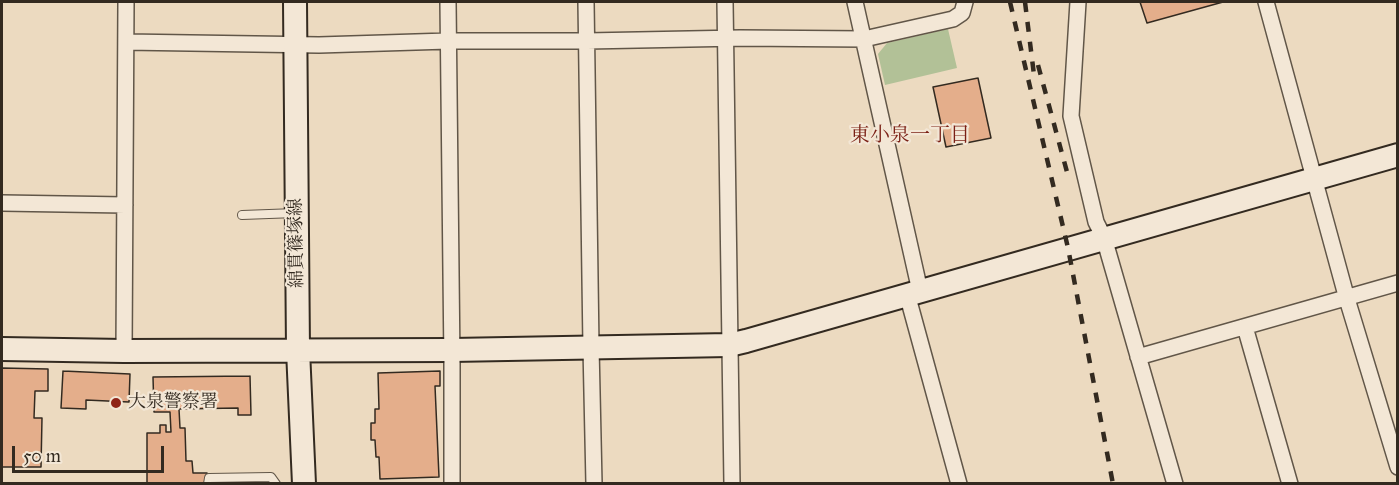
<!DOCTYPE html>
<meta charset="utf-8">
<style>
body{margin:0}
#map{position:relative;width:1399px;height:485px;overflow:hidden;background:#ecdac0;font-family:"IM FELL Great Primer",serif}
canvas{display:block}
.frame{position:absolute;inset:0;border:3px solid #332a20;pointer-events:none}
.scale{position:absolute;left:12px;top:446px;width:152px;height:27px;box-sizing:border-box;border:3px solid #332a20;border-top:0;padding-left:8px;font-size:18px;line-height:21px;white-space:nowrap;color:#332a20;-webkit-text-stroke:4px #f3e7d6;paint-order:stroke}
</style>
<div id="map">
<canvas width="1399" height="485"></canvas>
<div class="frame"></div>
<div class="scale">50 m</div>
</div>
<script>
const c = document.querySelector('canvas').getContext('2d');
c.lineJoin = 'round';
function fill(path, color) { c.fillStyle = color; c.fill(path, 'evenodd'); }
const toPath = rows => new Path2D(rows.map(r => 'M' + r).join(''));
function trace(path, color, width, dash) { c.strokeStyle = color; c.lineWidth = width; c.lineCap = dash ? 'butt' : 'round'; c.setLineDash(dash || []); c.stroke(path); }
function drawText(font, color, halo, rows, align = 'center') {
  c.font = font + ' "IM FELL Great Primer","Noto Serif JP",serif'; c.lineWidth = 4.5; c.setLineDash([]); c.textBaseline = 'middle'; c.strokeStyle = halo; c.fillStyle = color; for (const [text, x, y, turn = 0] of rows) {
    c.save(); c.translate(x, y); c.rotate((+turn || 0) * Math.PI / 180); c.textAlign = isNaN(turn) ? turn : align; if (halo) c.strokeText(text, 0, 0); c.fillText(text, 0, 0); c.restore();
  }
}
const green = toPath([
 [948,29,957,68,885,85,878,54,887,43]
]);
const building = toPath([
 [1140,2,1223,2,1147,23,1140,2],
 [978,78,991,138,946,147,933,87,978,78],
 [2,368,48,369,48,391,35,391,34,418,42,418,41,467,2,467,2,368],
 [63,371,130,374,129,402,86,400,86,409,61,408,63,371],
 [440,371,440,386,435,386,439,477,380,479,379,457,376,457,375,440,371,440,371,423,375,423,375,409,379,409,378,373,440,371],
 [250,376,251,415,238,415,238,408,179,409,180,428,185,428,186,461,192,461,193,473,207,473,207,484,147,484,147,433,160,433,160,425,166,425,166,432,171,432,170,412,154,412,153,377,250,376]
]);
const lane = toPath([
 [242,215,296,213],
 [208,484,209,478,271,477,276,484]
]);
const street = toPath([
 [448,2,452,363,452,484],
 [586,2,591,347,594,484],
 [725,2,732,484],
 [855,2,920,291],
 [1078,2,1071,116,1096,222,1104,238,1175,484],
 [1266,2,1347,299,1398,467],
 [126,42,319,45,448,41,587,41,740,38,864,39,953,19,962,13,965,2],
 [2,203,125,205],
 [907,294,959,484],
 [1245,327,1290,484],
 [124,351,126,2],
 [1138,357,1398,283]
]);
const secondary = toPath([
 [295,2,298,350,304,484],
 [2,349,124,351,452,350,729,345,746,341,1398,155]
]);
const rail = toPath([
 [1010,2,1068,248,1113,484],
 [1025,2,1034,75],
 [1038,65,1067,172]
]);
const markers = [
 [116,403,6,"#8f2418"]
];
const streetNames = [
 ["綿貫篠塚線",297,243,-91]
];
const poiNames = [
 ["大泉警察署",128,403]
];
const neighbourhoodNames = [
 ["東小泉一丁目",910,136]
];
fill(green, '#b2c197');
fill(building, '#e4ae8b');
trace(building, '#332a20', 1.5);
trace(lane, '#615648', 10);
trace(street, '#615648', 18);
trace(secondary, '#332a20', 26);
trace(lane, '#f3e7d6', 8);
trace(street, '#f3e7d6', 15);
trace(secondary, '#f3e7d6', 22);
trace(rail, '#332a20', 4.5, [10, 10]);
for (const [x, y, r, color] of markers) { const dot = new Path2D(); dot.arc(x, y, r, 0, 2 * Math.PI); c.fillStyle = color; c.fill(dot); trace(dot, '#f3e7d6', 2); }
drawText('18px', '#332a20', '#f3e7d6', streetNames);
drawText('18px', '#332a20', '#f3e7d6', poiNames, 'left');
drawText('20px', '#7a1f14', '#f3e7d6', neighbourhoodNames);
</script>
